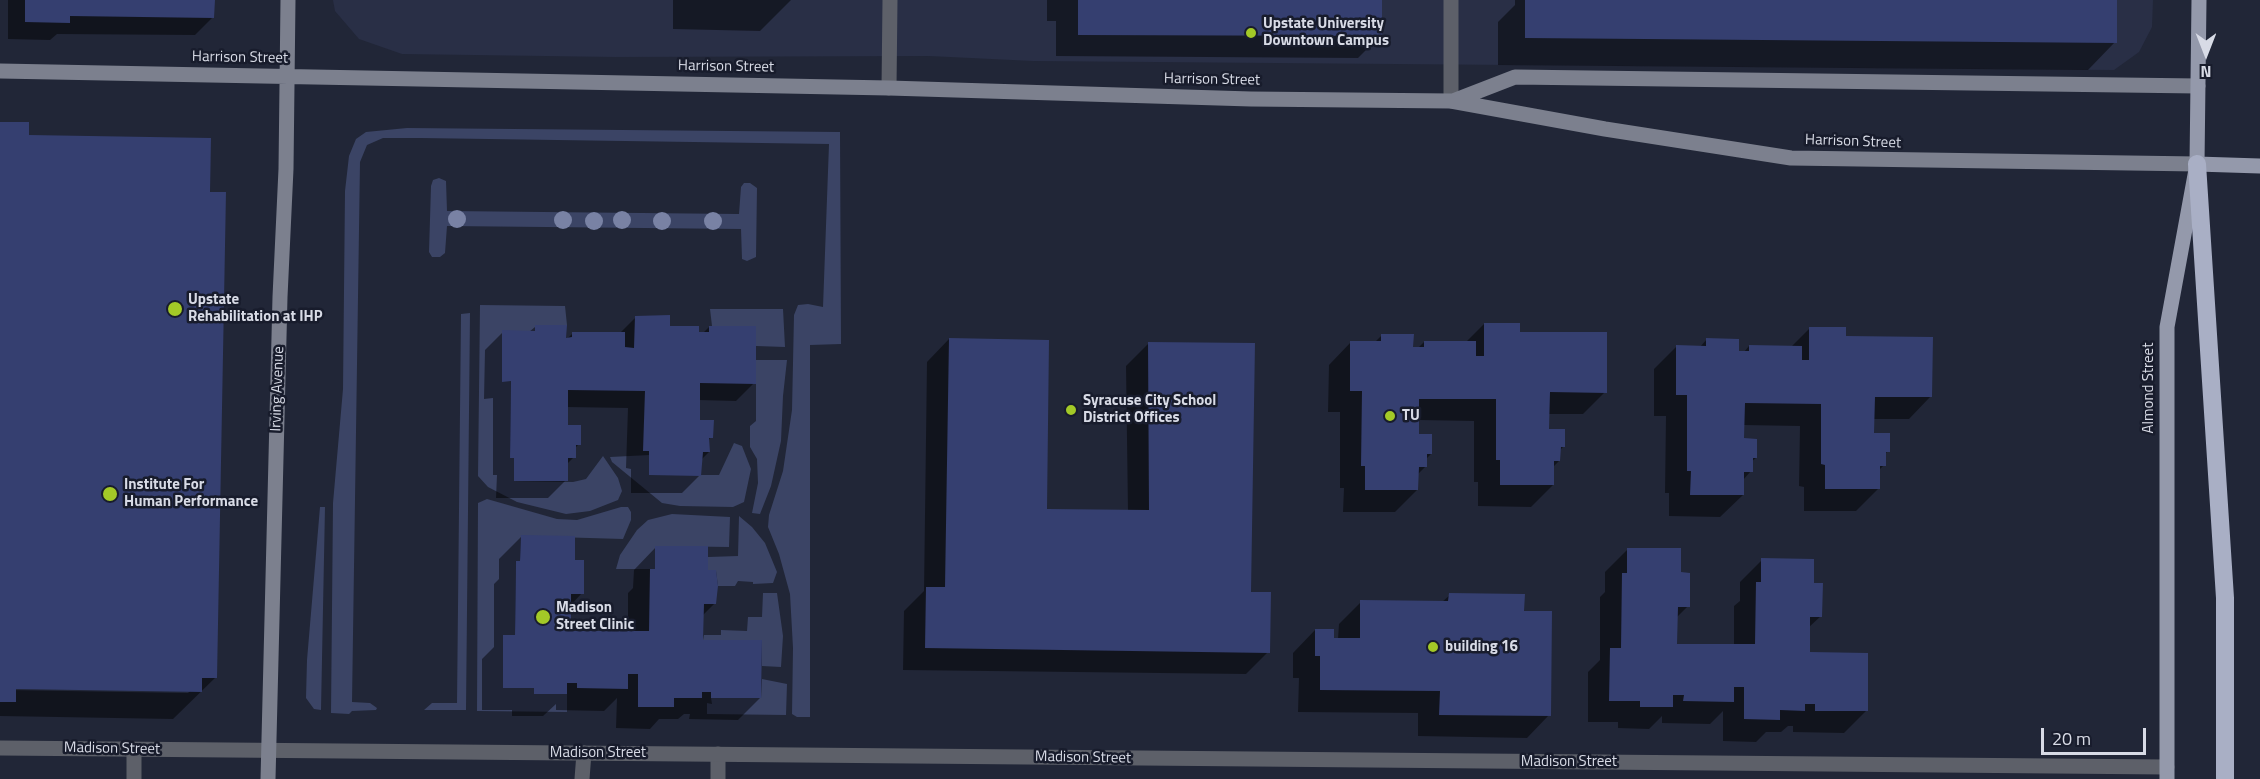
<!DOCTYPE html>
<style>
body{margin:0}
#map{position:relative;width:2260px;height:779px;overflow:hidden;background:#212637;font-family:"Titillium Web",sans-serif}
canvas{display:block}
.north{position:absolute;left:2176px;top:24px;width:60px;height:60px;-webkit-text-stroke:4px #181c2c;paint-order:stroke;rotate:180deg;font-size:16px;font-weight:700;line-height:24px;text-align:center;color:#d8dbe6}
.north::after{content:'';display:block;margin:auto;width:21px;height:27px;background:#d8dbe6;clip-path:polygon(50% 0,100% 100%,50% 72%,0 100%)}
.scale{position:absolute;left:2041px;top:728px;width:105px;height:27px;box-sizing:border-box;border:3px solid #d8dbe6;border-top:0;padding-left:8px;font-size:18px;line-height:21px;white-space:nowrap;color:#d8dbe6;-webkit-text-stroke:4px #181c2c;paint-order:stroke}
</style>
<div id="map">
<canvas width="2260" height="779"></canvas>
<div class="north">N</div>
<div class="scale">20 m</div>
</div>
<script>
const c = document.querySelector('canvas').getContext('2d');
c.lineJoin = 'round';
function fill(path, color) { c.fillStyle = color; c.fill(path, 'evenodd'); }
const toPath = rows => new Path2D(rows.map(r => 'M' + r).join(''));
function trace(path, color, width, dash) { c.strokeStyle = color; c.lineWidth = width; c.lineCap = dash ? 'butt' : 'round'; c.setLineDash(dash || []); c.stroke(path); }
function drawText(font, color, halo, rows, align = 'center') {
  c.font = font + ' "Titillium Web",sans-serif'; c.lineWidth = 5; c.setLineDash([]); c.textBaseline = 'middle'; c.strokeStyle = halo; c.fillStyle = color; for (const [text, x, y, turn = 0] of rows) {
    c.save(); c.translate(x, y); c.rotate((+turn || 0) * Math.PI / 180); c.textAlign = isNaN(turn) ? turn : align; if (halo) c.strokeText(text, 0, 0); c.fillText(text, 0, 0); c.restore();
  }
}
const built = toPath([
 [333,0,2153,0,2152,27,2139,52,2114,70,1033,61,929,56,615,57,402,54,359,39,335,11]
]);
const green = toPath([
 [407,128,840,132,841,344,810,345,810,717,797,717,792,714,793,648,790,594,779,554,768,527,769,515,783,471,792,410,794,315,798,305,808,304,823,307,829,144,420,138,383,138,367,145,360,162,352,702,370,703,377,708,376,710,352,711,349,714,331,713,333,503,343,389,345,191,349,156,356,139,366,132],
 [439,178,446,181,447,211,739,214,741,187,744,183,750,183,757,188,756,257,747,261,742,259,741,229,447,226,445,253,440,257,432,257,429,252,431,186,433,180],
 [480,305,565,306,567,325,535,325,535,331,502,331,502,381,511,381,510,457,514,458,514,481,573,482,586,479,603,456,618,478,622,491,618,500,590,511,566,514,517,502,488,487,478,476],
 [710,309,783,309,785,347,756,346,756,326,712,326],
 [470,313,466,710,424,710,432,703,457,703,461,314],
 [756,360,787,360,783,396,781,441,771,486,760,514,752,513,758,483,757,459,750,447,750,426,756,421],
 [734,443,742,446,751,469,744,502,733,507,680,506,662,503,612,462,610,457,649,455,649,475,719,475],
 [487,499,557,519,577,520,621,507,628,507,631,512,631,520,623,539,521,536,520,561,516,561,515,635,504,688,534,688,534,694,567,694,567,712,477,711,478,503],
 [320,507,325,507,321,710,314,709,306,698,307,660],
 [672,514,730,517,729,547,656,546,655,569,616,569,620,555,637,530,648,520],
 [739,516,752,527,765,543,777,572,773,583,753,584,753,582,738,581,735,586,718,586,716,571,708,570,708,557,738,556],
 [763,593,777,593,783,636,781,667,762,666,762,640,703,640,704,635,721,635,721,630,747,631,748,617,762,617],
 [762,679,787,684,786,715,707,714,707,703,712,704,711,698,761,698]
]);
const shadow = toPath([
 [8,0,213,0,213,17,195,35,57,34,50,40,8,39],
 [673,0,791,0,760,31,673,29],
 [1047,0,1381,0,1381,35,1358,58,1056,56,1056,21,1047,21],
 [1515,0,2115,0,2115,42,2088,70,1498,65,1498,22,1515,5],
 [0,123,27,136,208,193,216,677,173,719,0,716],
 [8,687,191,690,188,693,8,690],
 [636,317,668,327,697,333,703,333,709,327,754,383,736,401,698,400,698,421,712,436,708,440,709,452,701,460,700,475,682,493,631,493,631,469,626,468,628,408,566,407,566,427,579,444,574,449,574,457,566,465,566,480,548,498,496,498,497,475,493,475,493,398,484,399,485,350,503,332,529,332,535,327,565,341,573,333,620,333],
 [1484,324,1519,333,1605,392,1583,414,1548,414,1548,430,1563,447,1559,451,1559,461,1553,467,1553,485,1531,507,1478,506,1478,482,1474,482,1474,421,1418,420,1417,436,1431,454,1426,459,1426,466,1417,475,1417,490,1395,512,1343,512,1344,488,1340,488,1340,412,1328,412,1329,365,1351,342,1375,342,1382,335,1412,348,1418,348,1424,342,1466,342],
 [1810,328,1844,338,1931,396,1909,419,1873,419,1873,434,1888,451,1884,455,1884,465,1878,471,1878,489,1856,511,1804,511,1804,487,1799,486,1800,426,1743,425,1743,440,1756,458,1751,462,1751,471,1743,480,1743,495,1720,517,1669,516,1669,493,1665,493,1666,416,1654,416,1654,369,1676,347,1700,347,1707,339,1737,352,1744,352,1749,346,1791,347],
 [949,339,1045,511,1128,512,1126,366,1148,344,1250,594,1268,652,1246,674,903,670,904,611,924,591,927,362],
 [521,537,573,561,582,593,570,606,569,632,628,633,628,593,633,588,634,570,656,547,706,572,715,603,702,616,702,642,760,698,738,720,689,719,690,714,684,714,678,719,659,719,650,729,616,728,617,698,604,711,556,710,556,704,543,716,512,716,512,710,482,710,482,659,494,647,494,584,499,579,499,559],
 [1627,550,1679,574,1688,606,1676,618,1676,645,1734,645,1734,606,1740,601,1740,582,1762,560,1812,584,1821,616,1808,628,1808,654,1866,711,1844,733,1793,732,1793,726,1788,726,1781,732,1766,732,1756,742,1723,741,1723,711,1710,724,1662,723,1662,716,1649,729,1618,728,1618,722,1588,722,1588,672,1600,660,1600,597,1605,592,1605,572],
 [1450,595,1523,613,1549,715,1527,738,1418,736,1418,713,1298,712,1299,678,1293,678,1293,653,1315,630,1333,639,1338,639,1339,624,1361,602,1442,602]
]);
const building = toPath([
 [25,0,215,0,214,18,70,16,70,23,25,22],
 [1078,0,1382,0,1382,36,1078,35],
 [1525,0,2117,0,2117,43,1525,38],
 [0,122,29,122,29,135,211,138,210,192,226,192,217,678,202,678,202,692,16,689,16,702,0,702],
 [670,315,670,326,699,326,699,332,709,332,709,326,756,326,756,384,700,383,700,420,714,420,713,438,709,438,710,452,703,452,701,476,649,475,649,451,643,451,645,391,568,390,568,425,581,425,581,445,576,445,576,458,568,458,568,481,514,481,514,458,510,458,511,381,502,382,502,330,535,331,535,325,567,325,566,338,572,337,572,332,625,332,625,347,634,348,635,316],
 [1484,323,1520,323,1520,332,1607,332,1607,393,1550,392,1549,429,1565,429,1565,447,1561,447,1560,461,1554,461,1554,485,1500,485,1500,460,1496,460,1496,399,1419,399,1419,434,1432,434,1432,454,1427,454,1427,467,1419,467,1418,490,1365,490,1365,466,1361,466,1362,391,1350,391,1350,341,1381,341,1381,334,1414,334,1413,347,1424,347,1424,341,1476,341,1476,356,1484,356],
 [1809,327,1846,327,1846,336,1933,337,1932,397,1875,397,1874,433,1890,433,1890,452,1886,452,1886,466,1880,466,1880,489,1825,489,1825,465,1821,464,1821,404,1745,403,1744,438,1757,439,1757,458,1753,458,1753,472,1744,472,1744,495,1690,495,1691,471,1687,471,1687,395,1676,395,1676,345,1706,346,1706,338,1739,339,1739,351,1749,351,1749,345,1802,346,1802,360,1809,360],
 [949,338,1049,340,1047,509,1149,510,1148,342,1255,343,1251,592,1271,592,1270,653,925,648,926,587,945,587],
 [521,535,575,536,575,560,584,560,584,594,571,594,571,631,649,631,650,569,655,569,655,546,708,546,708,570,716,570,718,586,716,604,704,604,703,640,762,640,761,698,711,698,711,692,702,692,702,698,674,698,674,707,638,707,638,674,628,674,628,689,577,688,577,683,567,683,567,694,534,694,534,688,503,688,503,635,515,635,516,561,520,561],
 [1627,548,1681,548,1681,572,1690,573,1690,607,1678,607,1677,644,1755,644,1756,582,1761,582,1761,558,1814,559,1814,583,1823,583,1822,617,1810,617,1810,652,1868,653,1868,711,1815,711,1815,704,1805,704,1805,711,1780,710,1780,720,1744,719,1744,687,1734,687,1734,702,1683,701,1684,695,1673,695,1673,707,1640,707,1640,701,1609,701,1610,648,1621,648,1622,573,1627,573],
 [1449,593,1525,594,1524,611,1552,611,1551,716,1439,715,1440,691,1320,690,1320,656,1315,656,1315,629,1334,629,1334,638,1360,638,1360,600,1448,601]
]);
const lane = toPath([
 [134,779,134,750],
 [582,779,584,753],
 [718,779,718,754]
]);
const street = toPath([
 [889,88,890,0],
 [1451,101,1451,0],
 [0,748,2167,767]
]);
const secondary = toPath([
 [0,71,889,88,1251,99,1451,101,1605,129,1791,158,2197,164],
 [1453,101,1515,77,2198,86],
 [268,779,280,297,286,169,288,0]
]);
const primary = toPath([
 [2197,164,2260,166],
 [2167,779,2167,327,2197,164,2199,0]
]);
const highway = toPath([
 [2197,164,2225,598,2225,779]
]);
const trees = [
 [457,219],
 [563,220],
 [622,220],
 [594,221],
 [662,221],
 [713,221]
];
const markers = [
 [1251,33,6,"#a3c927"],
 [175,309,8,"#a3c927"],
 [1071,410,6,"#a3c927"],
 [1390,416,6,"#a3c927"],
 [110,494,8,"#a3c927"],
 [543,617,8,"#a3c927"],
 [1433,647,6,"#a3c927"]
];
const poiNames = [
 ["Upstate University",1263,24],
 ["Downtown Campus",1263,41],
 ["Upstate",188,300],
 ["Rehabilitation at IHP",188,317],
 ["Syracuse City School",1083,401],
 ["District Offices",1083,418],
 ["TU",1402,416],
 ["Institute For",124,485],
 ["Human Performance",124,502],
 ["Madison",556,608],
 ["Street Clinic",556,625],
 ["building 16",1445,647]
];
const streetNames = [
 ["Harrison Street",240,58,1],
 ["Harrison Street",726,67,1],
 ["Harrison Street",1212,80,1],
 ["Harrison Street",1853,142,2],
 ["Almond Street",2149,388,-90],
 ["Irving Avenue",278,389,-88],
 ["Madison Street",112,749,1],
 ["Madison Street",598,753],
 ["Madison Street",1083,758,1],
 ["Madison Street",1569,762]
];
fill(built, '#292f46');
fill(green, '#3b4465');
fill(shadow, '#0007');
fill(building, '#353f70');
trace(lane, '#5d6069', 15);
trace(street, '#5d6069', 15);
trace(secondary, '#7c808e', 15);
trace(primary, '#9499ab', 15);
trace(highway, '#a9afc5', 18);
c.fillStyle = '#7982a4';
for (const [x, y] of trees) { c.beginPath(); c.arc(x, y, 9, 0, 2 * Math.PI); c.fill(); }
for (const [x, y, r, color] of markers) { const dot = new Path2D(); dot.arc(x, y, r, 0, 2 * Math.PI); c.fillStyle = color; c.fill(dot); trace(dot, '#181c2c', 2); }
drawText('bold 15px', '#d8dbe6', '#181c2c', poiNames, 'left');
drawText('15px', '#d8dbe6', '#181c2c', streetNames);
</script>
